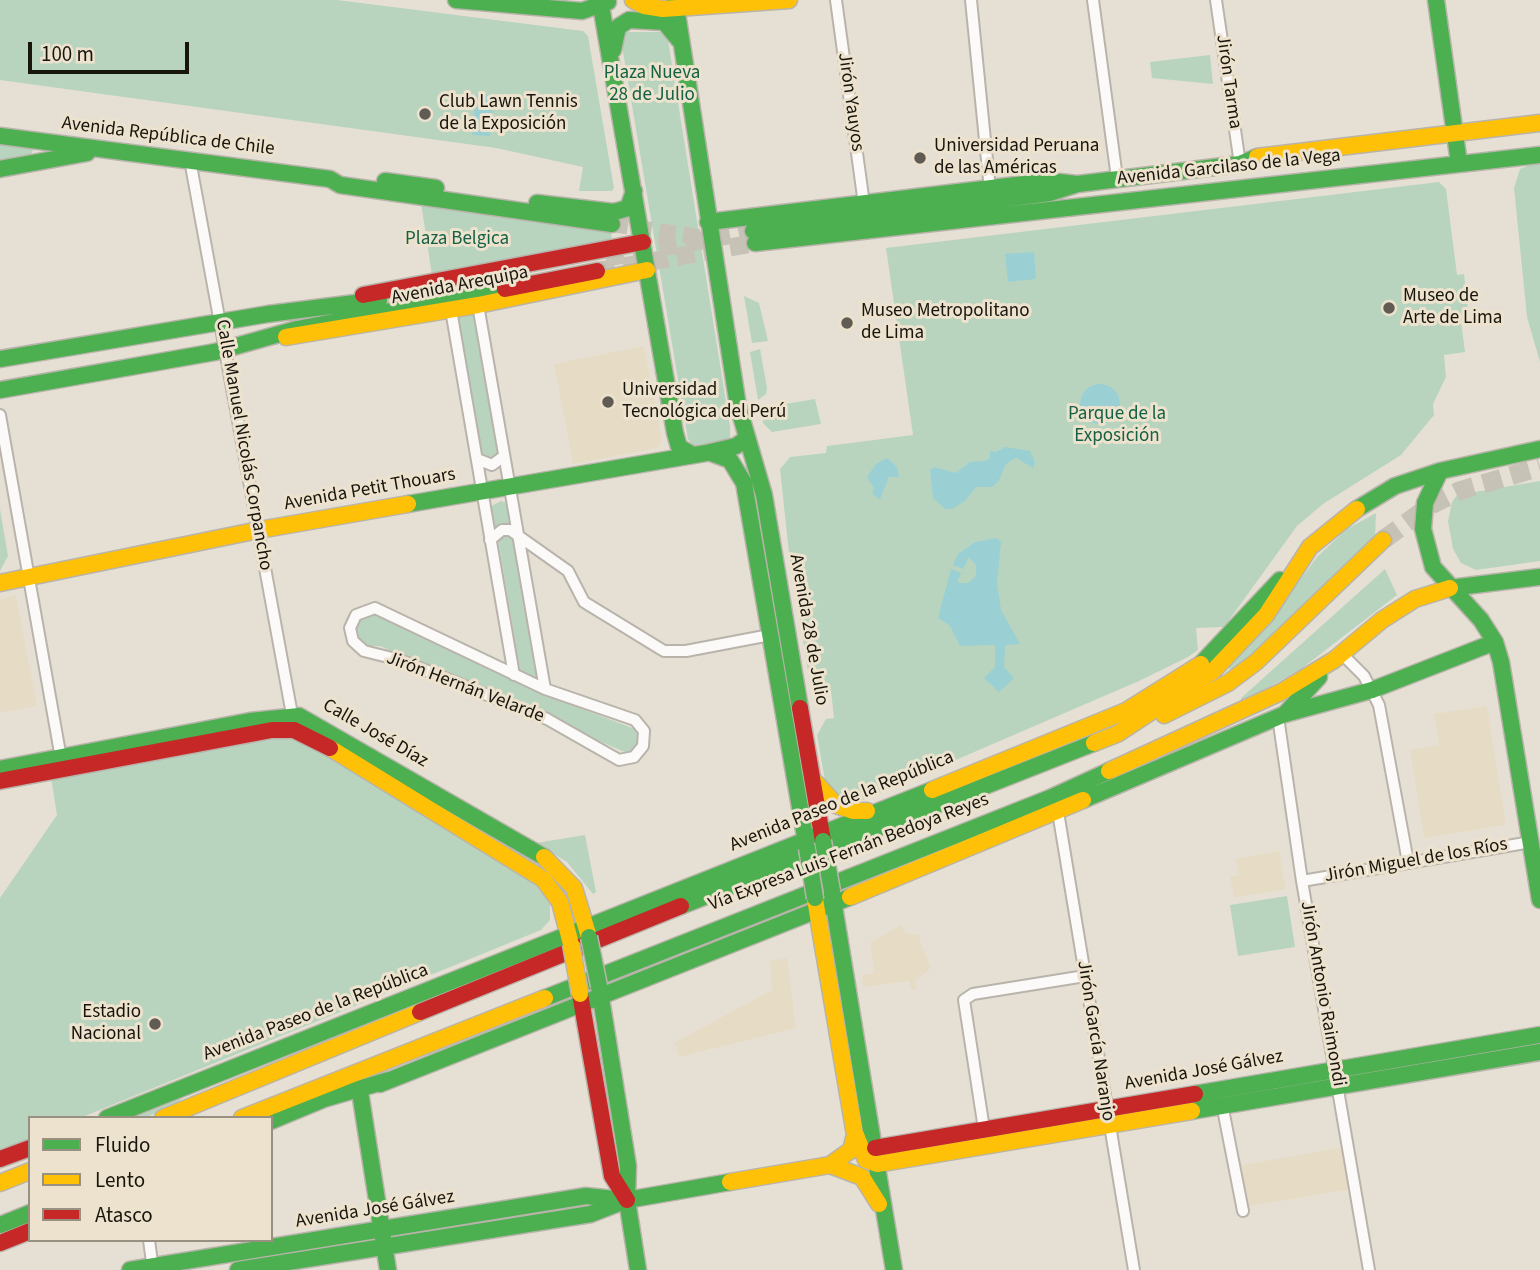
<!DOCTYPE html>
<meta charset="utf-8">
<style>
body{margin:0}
#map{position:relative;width:1540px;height:1270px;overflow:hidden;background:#e6e0d4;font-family:"Source Sans 3",sans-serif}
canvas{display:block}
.legend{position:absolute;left:28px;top:1116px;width:245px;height:126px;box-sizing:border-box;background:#ede2cd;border:2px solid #989080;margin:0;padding:9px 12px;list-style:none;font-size:21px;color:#18150d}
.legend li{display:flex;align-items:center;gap:14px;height:35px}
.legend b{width:35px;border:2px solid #989080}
.scale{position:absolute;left:28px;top:42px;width:161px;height:32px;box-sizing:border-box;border:4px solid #18150d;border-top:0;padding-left:9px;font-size:21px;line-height:24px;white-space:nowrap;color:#18150d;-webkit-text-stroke:5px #ede2cd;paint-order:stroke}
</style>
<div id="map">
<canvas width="1540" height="1270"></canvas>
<ul class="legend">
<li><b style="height:9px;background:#4caf50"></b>Fluido</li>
<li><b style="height:9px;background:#ffc107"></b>Lento</li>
<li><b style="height:9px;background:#c62828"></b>Atasco</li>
</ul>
<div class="scale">100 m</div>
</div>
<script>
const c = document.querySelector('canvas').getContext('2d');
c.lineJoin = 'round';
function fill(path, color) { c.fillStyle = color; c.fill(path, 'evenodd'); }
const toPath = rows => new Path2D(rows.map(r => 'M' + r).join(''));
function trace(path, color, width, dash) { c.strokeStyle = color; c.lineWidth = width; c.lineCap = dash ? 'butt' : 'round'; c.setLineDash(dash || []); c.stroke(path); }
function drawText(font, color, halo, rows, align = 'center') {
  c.font = font + ' "Source Sans 3",sans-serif'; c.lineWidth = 6; c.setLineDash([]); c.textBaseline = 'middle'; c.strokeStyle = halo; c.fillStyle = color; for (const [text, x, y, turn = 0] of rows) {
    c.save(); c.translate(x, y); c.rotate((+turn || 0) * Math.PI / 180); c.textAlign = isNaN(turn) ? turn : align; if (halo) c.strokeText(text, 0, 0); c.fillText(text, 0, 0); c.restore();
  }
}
const built = toPath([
 [644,346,662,440,658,448,573,464,554,364],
 [16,595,37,706,0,713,0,599],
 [1487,706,1506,825,1424,838,1410,750,1439,745,1434,714],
 [1279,851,1286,889,1234,898,1230,877,1239,875,1236,859],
 [901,925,906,933,918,935,931,968,916,980,917,989,911,990,909,981,863,987,862,975,874,973,870,943],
 [787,958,796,1028,679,1057,674,1043,772,990,770,961],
 [1345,1147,1351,1189,1251,1206,1247,1204,1242,1165]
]);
const green = toPath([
 [0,0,337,0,583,31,588,36,614,188,612,191,579,191,583,167,496,148,0,80],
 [628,32,660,32,668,40,730,427,730,437,724,442,693,446,688,439,622,46,623,34],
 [1210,55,1213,84,1152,78,1150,62],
 [0,142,30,145,33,150,31,155,0,161],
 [1540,161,1540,362,1527,317,1514,188,1520,169],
 [1439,182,1446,189,1457,275,1464,274,1469,319,1461,321,1465,352,1444,355,1446,377,1433,404,1434,415,1401,455,1323,504,1297,526,1224,627,1196,628,1198,650,1188,657,1139,681,849,806,827,792,817,735,826,719,834,718,831,691,823,691,808,671,789,553,780,469,790,457,826,453,827,446,913,435,886,248],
 [421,203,611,231,612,241,432,275],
 [744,296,759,303,768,341,752,343],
 [476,314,498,451,498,459,492,462,480,454,458,316],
 [760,349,767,388,766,394,758,400,750,352],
 [815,399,821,424,772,432,763,423,761,408],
 [1540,481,1540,561,1476,570,1461,563,1453,549,1448,521,1452,502,1457,495],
 [501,501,507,503,512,526,504,523,494,528,490,507],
 [0,509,8,556,0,571],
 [1376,513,1375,538,1232,672,1228,667,1258,636,1317,557,1347,529],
 [506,531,515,539,539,681,520,670,498,540],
 [1385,569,1397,595,1301,669,1241,703,1241,698],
 [373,613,543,694,635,729,639,740,636,748,627,753,380,646,366,646,356,637,355,631,363,615],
 [286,737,301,741,533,882,550,904,550,920,541,930,80,1118,30,1118,30,1138,0,1151,0,898,57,815,51,777],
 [585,835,596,892,593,894,567,862,536,843],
 [1287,896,1295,947,1238,956,1230,905],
 [562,996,563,1007,449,1049,409,1060],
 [186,1095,173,1106,144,1118,118,1118]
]);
const water = toPath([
 [476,94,494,96,490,136,472,135],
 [1034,252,1036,279,1008,282,1005,254],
 '1080 404a20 20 0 1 1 40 0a20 20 0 1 1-40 0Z',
 [1005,447,1030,451,1035,462,1033,468,1016,458,1006,464,998,482,992,487,976,487,965,501,952,509,945,509,933,498,930,470,934,467,956,473,970,462,986,461,990,458,990,451,996,452],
 [887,458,897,467,899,477,889,477,880,499,872,494,874,488,867,477,876,464],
 [997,538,1001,542,997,584,1001,610,1020,644,1005,645,1004,667,1014,678,999,692,984,678,995,667,995,645,960,646,950,626,938,618,951,569,961,573,957,582,961,583,968,583,976,576,976,565,969,557,963,569,953,565,958,554,975,542]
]);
const secondaryTunnel = toPath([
 [612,224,705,238]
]);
const primaryTunnel = toPath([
 [606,258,753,231],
 [597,271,755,243]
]);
const highwayTunnel = toPath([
 [1383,540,1431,505,1459,491,1540,467]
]);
const street = toPath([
 [836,0,864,204],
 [971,0,990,190],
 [1093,0,1117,178],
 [1216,0,1240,164],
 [190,160,293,720],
 [478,305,545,689],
 [451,310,514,675],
 [0,415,62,764],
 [477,459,492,465,504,456],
 [490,540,502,530,510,530,568,571,584,602,664,651,686,651,770,635],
 [375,608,545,689,635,720,644,731,643,746,634,757,619,760,547,719,400,660,364,651,353,641,350,628,356,615,375,608],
 [1342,654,1364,676,1379,705,1408,862],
 [1278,717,1302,881,1369,1270],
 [1058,812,1134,1270],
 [1302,881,1531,842],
 [1222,1104,1243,1211],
 [984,1129,964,1000,973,994,1085,976],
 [149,1240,153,1270]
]);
const fast = toPath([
 [456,0,582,11,608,2],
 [600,0,675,433,679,447,691,454],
 [675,0,738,406,764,495,800,708],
 [1436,0,1459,163],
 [613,50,618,27,629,20,664,22,679,40],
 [0,136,330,179,340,185,612,224],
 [0,169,87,153],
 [385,181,436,188],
 [537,203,614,212,628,208,634,191],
 [708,222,1050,181,1077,184],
 [753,231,1050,193,1078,184,1240,164,1257,157],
 [755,243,1540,155],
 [0,359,268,314,379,300],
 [0,390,215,352,297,329,505,289],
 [1540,449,1440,471,1425,503,1423,529,1433,567,1481,620,1495,642,1501,662,1540,900],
 [711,453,730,460,744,483,807,848],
 [408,504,706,453,736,446,746,439],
 [1357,509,1395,486,1440,471],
 [1450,588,1540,577],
 [1201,664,1280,580],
 [1285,714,1319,677],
 [0,769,250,721,299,716,544,857],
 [1083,800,1285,714,1372,690,1495,642],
 [832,894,894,1270],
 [681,906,1094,743],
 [599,986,628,1166,627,1200,638,1270],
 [545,998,1050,798,1109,771],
 [380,1084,850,897],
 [360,1092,388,1270],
 [1195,1094,1540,1035],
 [1192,1111,1540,1052],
 [107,1118,932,790],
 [271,1121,324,1099,389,1080],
 [0,1225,30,1213],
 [130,1270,586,1196,624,1200],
 [238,1270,591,1214,627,1200,730,1182]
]);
const slow = toPath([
 [633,0,644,6,663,9,789,0],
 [1257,157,1540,123],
 [286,337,478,305,647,270],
 [0,583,259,530,408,504],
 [1164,715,1228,683,1256,662,1383,540],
 [1094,743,1117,734,1213,671,1266,615,1310,547,1357,509],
 [330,748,543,879,560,902,571,944],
 [1109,771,1281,692,1334,660,1382,620,1415,599,1450,588],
 [816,783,836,805,853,811,867,811],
 [932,790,1126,711,1201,664],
 [544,857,574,888,589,937],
 [850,897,1083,800],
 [163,1118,420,1012],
 [242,1118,545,998],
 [856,1135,866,1160,877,1164,1192,1111],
 [830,1165,862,1177,879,1204],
 [730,1182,830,1165,851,1150,855,1135,815,899],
 [0,1183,30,1171]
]);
const jam = toPath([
 [505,289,597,271],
 [363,295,643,242],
 [800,708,823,841],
 [0,781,272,730,294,730,330,748],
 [580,994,612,1176,627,1200],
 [420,1012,681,906],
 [875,1148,1195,1094],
 [0,1159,30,1148],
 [0,1243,30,1231]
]);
const fastBridge = toPath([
 [823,841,832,891],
 [807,848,815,898],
 [589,937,599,986]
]);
const slowBridge = toPath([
 [571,944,580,994]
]);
const markers = [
 [425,114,7,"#605c53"],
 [920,158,7,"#605c53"],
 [1389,308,7,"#605c53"],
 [847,323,7,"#605c53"],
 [608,402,7,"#605c53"],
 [155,1024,7,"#605c53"]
];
const parkNames = [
 ["Plaza Nueva",652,74],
 ["28 de Julio",652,96],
 ["Plaza Belgica",457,240],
 ["Parque de la",1117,415],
 ["Exposición",1117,437]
];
const streetNames = [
 ["Jirón Tarma",1228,82,82],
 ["Jirón Yauyos",850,102,82],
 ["Avenida República de Chile",168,137,7],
 ["Avenida Garcilaso de la Vega",1229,168,-6],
 ["Avenida Arequipa",460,286,-11],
 ["Calle Manuel Nicolás Corpancho",243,445,80],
 ["Avenida Petit Thouars",370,490,-10],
 ["Avenida 28 de Julio",808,630,80],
 ["Jirón Hernán Velarde",465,688,21],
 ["Calle José Díaz",375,734,30],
 ["Avenida Paseo de la República",842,802,-22],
 ["Vía Expresa Luis Fernán Bedoya Reyes",849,853,-21],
 ["Jirón Miguel de los Ríos",1416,861,-10],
 ["Jirón Antonio Raimondi",1322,994,80],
 ["Avenida Paseo de la República",316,1013,-21],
 ["Jirón García Naranjo",1095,1041,81],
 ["Avenida José Gálvez",1204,1071,-10],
 ["Avenida José Gálvez",375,1210,-9]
];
const poiNames = [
 ["Club Lawn Tennis",439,103],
 ["de la Exposición",439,125],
 ["Universidad Peruana",934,147],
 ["de las Américas",934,169],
 ["Museo de",1403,297],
 ["Arte de Lima",1403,319],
 ["Museo Metropolitano",861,312],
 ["de Lima",861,334],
 ["Universidad",622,391],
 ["Tecnológica del Perú",622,413],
 ["Estadio",141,1013,"right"],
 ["Nacional",141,1035,"right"]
];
fill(built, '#e6dcc6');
fill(green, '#b8d4bf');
fill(water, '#9ad0d4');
trace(secondaryTunnel, '#c7c2b6', 16, [16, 8]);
trace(primaryTunnel, '#c7c2b6', 18, [18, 9]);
trace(highwayTunnel, '#c7c2b6', 19, [19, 10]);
trace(street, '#b9b4ab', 14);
trace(fast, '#b9b4ab', 19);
trace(slow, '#b9b4ab', 19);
trace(jam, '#b9b4ab', 19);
trace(street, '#fbfaf9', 10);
trace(fast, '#4caf50', 16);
trace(slow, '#ffc107', 16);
trace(jam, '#c62828', 16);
trace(fastBridge, '#b9b4ab', 19, []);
trace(slowBridge, '#b9b4ab', 19, []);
trace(fastBridge, '#4caf50', 16);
trace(slowBridge, '#ffc107', 16);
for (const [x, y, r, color] of markers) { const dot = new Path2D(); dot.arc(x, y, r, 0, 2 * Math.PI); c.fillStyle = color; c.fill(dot); trace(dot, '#ede2cd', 2.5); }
drawText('19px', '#156143', '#ede2cd', parkNames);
drawText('19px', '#18150d', '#ede2cd', streetNames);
drawText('19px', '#18150d', '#ede2cd', poiNames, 'left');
</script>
